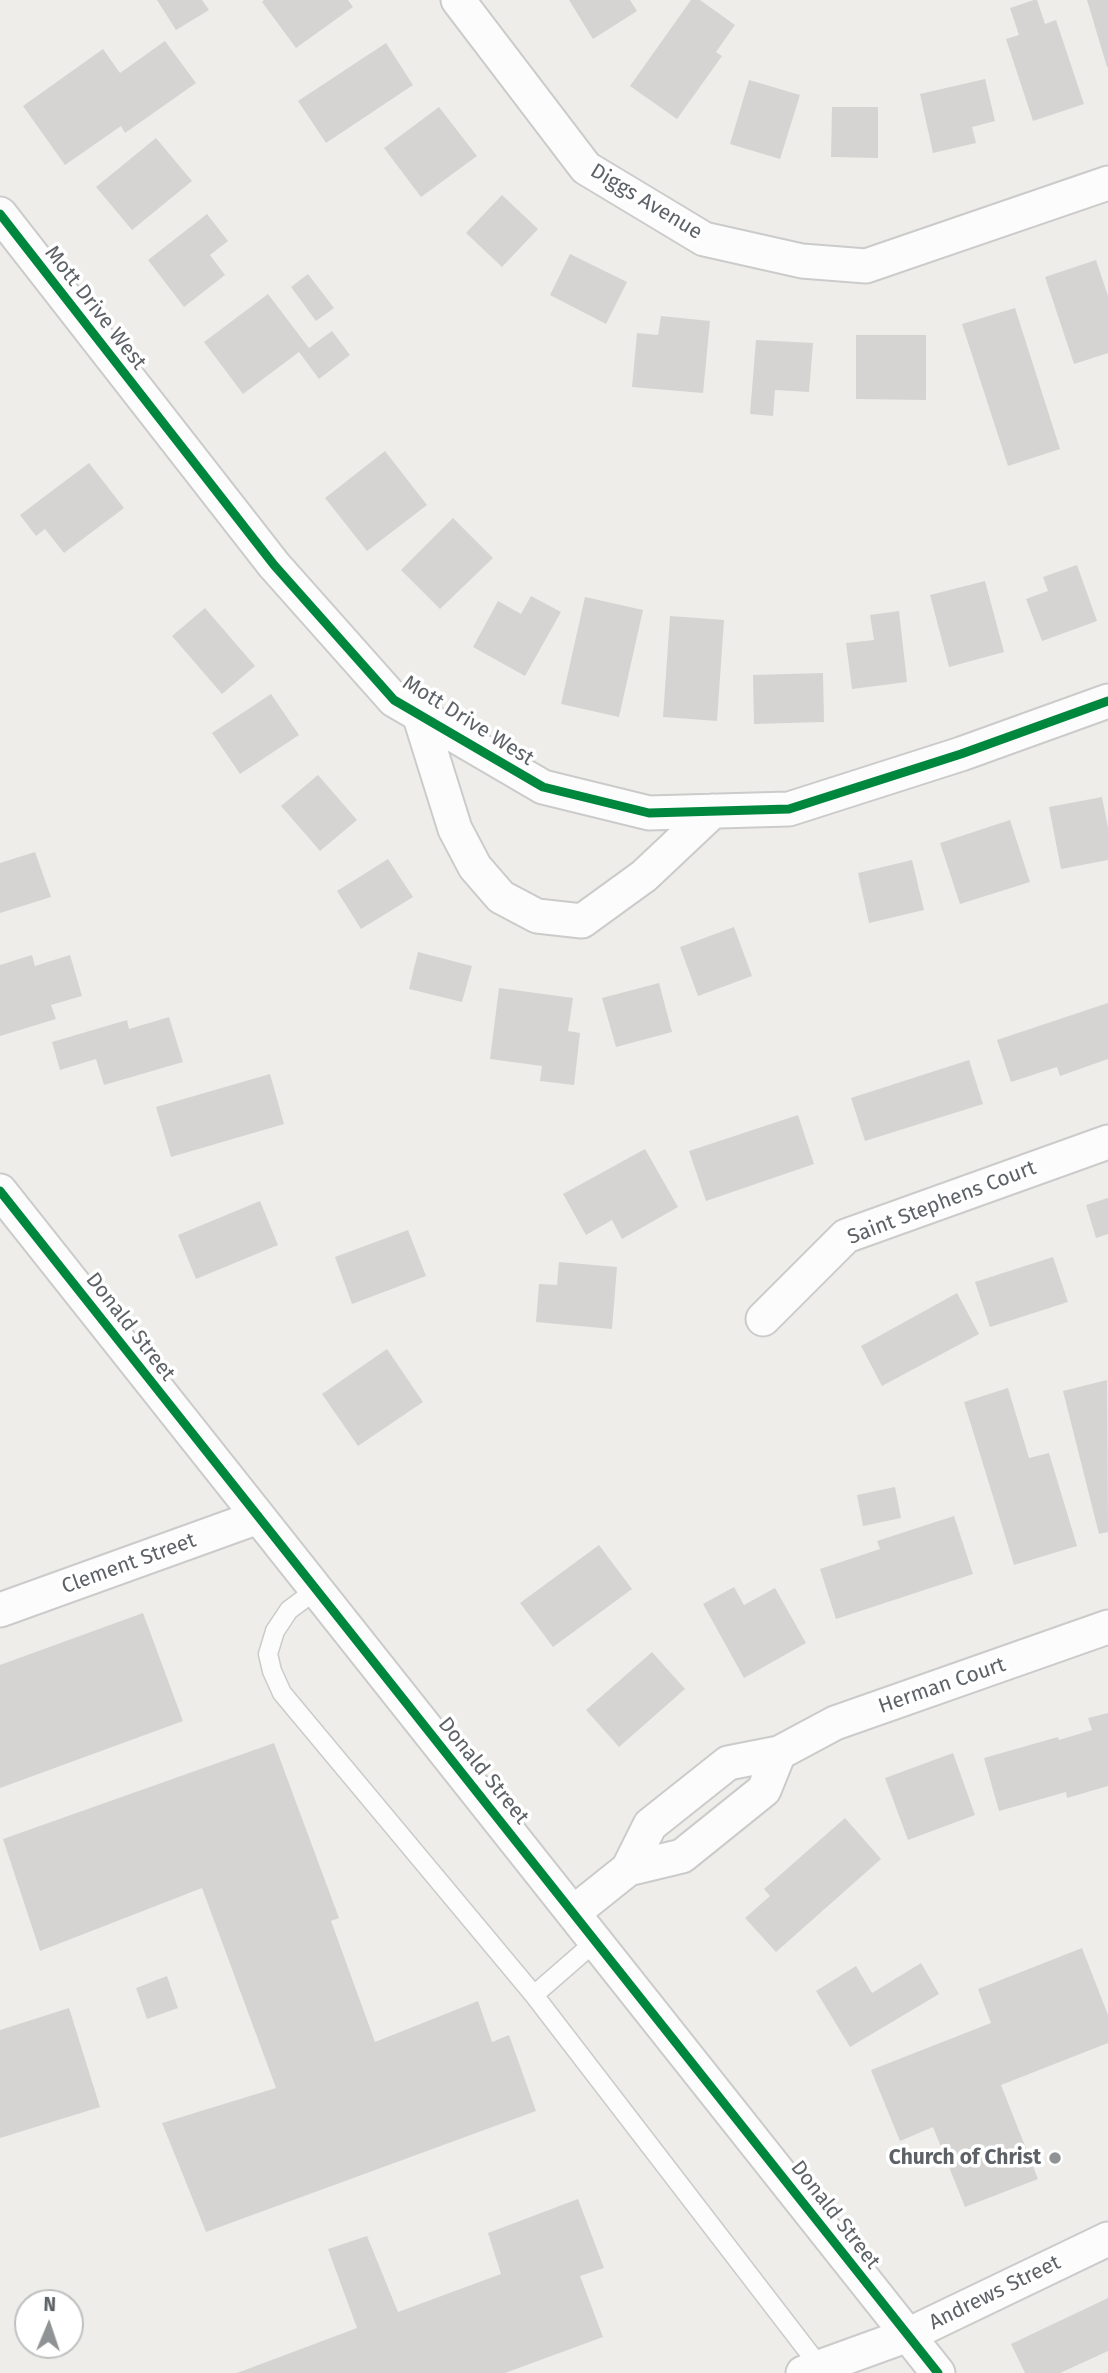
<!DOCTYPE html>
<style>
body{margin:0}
#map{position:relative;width:1108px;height:2373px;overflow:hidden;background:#eeede9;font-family:"Fira Sans",sans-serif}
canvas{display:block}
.north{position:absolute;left:14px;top:2289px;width:70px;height:70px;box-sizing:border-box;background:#fff;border:2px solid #bec0c2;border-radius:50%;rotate:2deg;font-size:19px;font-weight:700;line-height:28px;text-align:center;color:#5d6267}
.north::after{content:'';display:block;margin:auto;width:24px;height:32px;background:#909394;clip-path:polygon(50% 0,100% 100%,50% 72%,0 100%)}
</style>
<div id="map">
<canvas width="1108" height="2373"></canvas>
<div class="north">N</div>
</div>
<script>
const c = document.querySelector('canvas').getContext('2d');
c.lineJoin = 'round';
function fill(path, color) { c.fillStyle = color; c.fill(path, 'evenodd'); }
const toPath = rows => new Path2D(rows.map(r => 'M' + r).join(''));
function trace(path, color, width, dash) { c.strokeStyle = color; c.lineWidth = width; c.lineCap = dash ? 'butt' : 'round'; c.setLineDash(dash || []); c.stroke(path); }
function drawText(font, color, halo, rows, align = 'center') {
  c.font = font + ' "Fira Sans",sans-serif'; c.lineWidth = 7; c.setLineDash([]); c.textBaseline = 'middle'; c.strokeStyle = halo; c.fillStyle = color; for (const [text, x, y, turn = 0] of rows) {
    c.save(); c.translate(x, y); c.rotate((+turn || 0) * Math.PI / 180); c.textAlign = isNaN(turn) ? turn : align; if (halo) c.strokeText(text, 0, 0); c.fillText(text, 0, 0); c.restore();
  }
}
const building = toPath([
 [157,0,202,0,209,10,176,30],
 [264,0,348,0,353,7,296,48,262,2],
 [569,0,630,0,637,11,593,39],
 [691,0,700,0,735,25,716,52,722,56,677,119,630,86],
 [1034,0,1037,0,1045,24,1056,20,1084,104,1033,121,1006,39,1019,35,1010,8],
 [1087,0,1108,0,1108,67,1107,67],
 [165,41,196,83,125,133,121,126,65,165,23,106,103,49,120,73],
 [386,43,413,85,326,143,298,101],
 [985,79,995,121,972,127,976,143,933,153,920,94],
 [749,80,800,95,780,159,730,144],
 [439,107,477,156,421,197,384,148],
 [832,107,878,107,878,158,831,157],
 [156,138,192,181,132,230,96,187],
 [502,195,538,229,502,267,466,233],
 [207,214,228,241,210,255,225,275,184,307,148,260],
 [570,254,627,282,606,324,550,295],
 [1096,260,1108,296,1108,353,1074,364,1045,277],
 [308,274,334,308,316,321,291,287],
 [268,294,309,348,332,331,350,355,319,379,299,352,243,394,204,342],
 [1015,308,1060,449,1008,466,962,324],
 [661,316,710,321,703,393,632,387,637,333,658,335],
 [856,335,926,335,926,400,856,399],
 [756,340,813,343,809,392,775,390,773,416,750,414],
 [385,451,427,505,367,551,325,498],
 [89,463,124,508,64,553,45,529,36,536,20,515],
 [453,518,493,558,440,609,401,570],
 [1077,565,1097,621,1042,641,1026,599,1048,591,1043,577],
 [985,581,1004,652,949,667,930,595],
 [531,596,561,612,525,676,473,647,498,601,521,614],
 [585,597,643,610,619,717,561,704],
 [205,608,255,666,222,694,172,636],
 [899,611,907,682,852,689,846,643,874,640,870,615],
 [670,616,724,620,717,721,663,717],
 [823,673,824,722,754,724,753,675],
 [271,694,299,735,240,774,212,733],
 [318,775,357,820,320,851,281,806],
 [1102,797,1108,828,1108,860,1061,869,1049,807],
 [1010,820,1030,882,960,904,940,843],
 [35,852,51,897,0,913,0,863],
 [388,859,413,897,361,929,337,891],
 [912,860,924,910,869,923,858,873],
 [734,927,752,976,698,996,680,947],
 [418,952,472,966,462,1002,409,989],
 [32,955,35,966,70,955,82,996,51,1005,56,1019,0,1036,0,965],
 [659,983,672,1032,616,1047,602,998],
 [499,988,573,998,568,1031,580,1033,574,1085,540,1081,542,1066,490,1059],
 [1108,1003,1108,1059,1060,1076,1057,1067,1011,1082,997,1040],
 [169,1017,183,1062,104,1085,96,1059,60,1070,52,1042,127,1020,129,1029],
 [969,1060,983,1104,865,1141,851,1098],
 [270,1074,284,1124,171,1157,156,1107],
 [798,1115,814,1164,706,1201,689,1151],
 [645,1149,678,1207,622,1239,612,1220,586,1235,563,1194],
 [1108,1198,1108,1234,1096,1238,1086,1205],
 [260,1201,278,1245,196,1279,178,1235],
 [408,1230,426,1276,352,1304,335,1257],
 [1053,1257,1068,1302,990,1327,975,1282],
 [559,1262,617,1267,612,1329,536,1322,539,1284,557,1285],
 [957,1293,979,1334,882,1386,861,1346],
 [387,1349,423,1402,358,1446,322,1394],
 [1107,1380,1108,1532,1099,1534,1063,1391],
 [1008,1388,1029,1458,1049,1453,1077,1546,1014,1565,964,1402],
 [895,1487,901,1518,863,1526,857,1495],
 [954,1516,973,1574,836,1619,820,1569,880,1549,877,1541],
 [599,1545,632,1589,553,1647,520,1603],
 [734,1587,744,1605,775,1588,806,1643,744,1678,703,1604],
 [143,1613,183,1721,0,1788,0,1665],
 [652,1652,685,1689,619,1747,586,1710],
 [1108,1713,1108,1786,1067,1798,1066,1792,999,1811,984,1758,1058,1737,1059,1740,1092,1730,1088,1718],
 [274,1743,339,1918,331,1921,375,2042,478,2001,492,2042,509,2035,536,2111,206,2232,162,2123,276,2088,202,1888,40,1951,3,1839],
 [953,1753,975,1815,908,1840,885,1778],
 [845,1818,881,1859,776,1952,745,1918,770,1896,764,1889],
 [1082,1948,1108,2015,1108,2043,1001,2085,1038,2179,965,2207,933,2127,900,2141,871,2070,991,2023,978,1989],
 [921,1963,939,1994,850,2047,816,1991,856,1966,872,1993],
 [167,1976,178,2008,147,2019,136,1988],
 [69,2008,100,2107,0,2138,0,2030],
 [578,2199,604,2268,580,2276,603,2337,505,2373,237,2373,357,2328,328,2249,367,2236,398,2312,501,2274,488,2233],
 [1108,2298,1108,2351,1060,2373,1025,2373,1011,2344]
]);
const service = toPath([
 [316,1590,289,1610,275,1631,268,1654,272,1671,282,1693,534,1995,820,2367],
 [534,1995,596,1941]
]);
const minor = toPath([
 [458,0,586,168,704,239,802,261,866,266,1108,183],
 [0,214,274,565,394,700,543,787,649,813,789,809,961,754,1108,701],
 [419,714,455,829,475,867,501,897,537,916,582,921,644,876,713,811],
 [0,1191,938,2373],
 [763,1319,846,1236,1108,1142],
 [0,1610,258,1517],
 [628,1869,682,1856,764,1790,779,1753],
 [573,1913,628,1869,650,1825,728,1763,779,1753,835,1723,1108,1627],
 [803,2373,908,2335,1108,2239]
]);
const cycleway = toPath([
 [0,214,274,565,394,700,543,787,649,813,789,809,961,754,1108,701],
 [0,1191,938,2373]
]);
const markers = [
 [1055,2158,7,"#909394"]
];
const streetNames = [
 ["Diggs Avenue",646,202,31],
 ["Mott Drive West",95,308,52],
 ["Mott Drive West",468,721,32],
 ["Saint Stephens Court",942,1203,-21],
 ["Donald Street",130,1327,52],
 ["Clement Street",129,1564,-20],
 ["Herman Court",942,1686,-19],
 ["Donald Street",483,1771,51],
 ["Donald Street",835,2215,52],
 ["Andrews Street",995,2293,-26]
];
const poiNames = [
 ["Church of Christ",1041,2158]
];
fill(building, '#d5d4d2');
trace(service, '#cbcbcb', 21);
trace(minor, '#cbcbcb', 37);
trace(service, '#fcfcfc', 18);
trace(minor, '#fcfcfc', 33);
trace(cycleway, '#00873e', 9);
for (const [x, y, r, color] of markers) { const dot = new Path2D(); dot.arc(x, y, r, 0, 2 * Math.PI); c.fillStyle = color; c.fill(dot); trace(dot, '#fff', 2.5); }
drawText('21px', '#5d6267', '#fff', streetNames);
drawText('bold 21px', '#5d6267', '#fff', poiNames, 'right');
</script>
